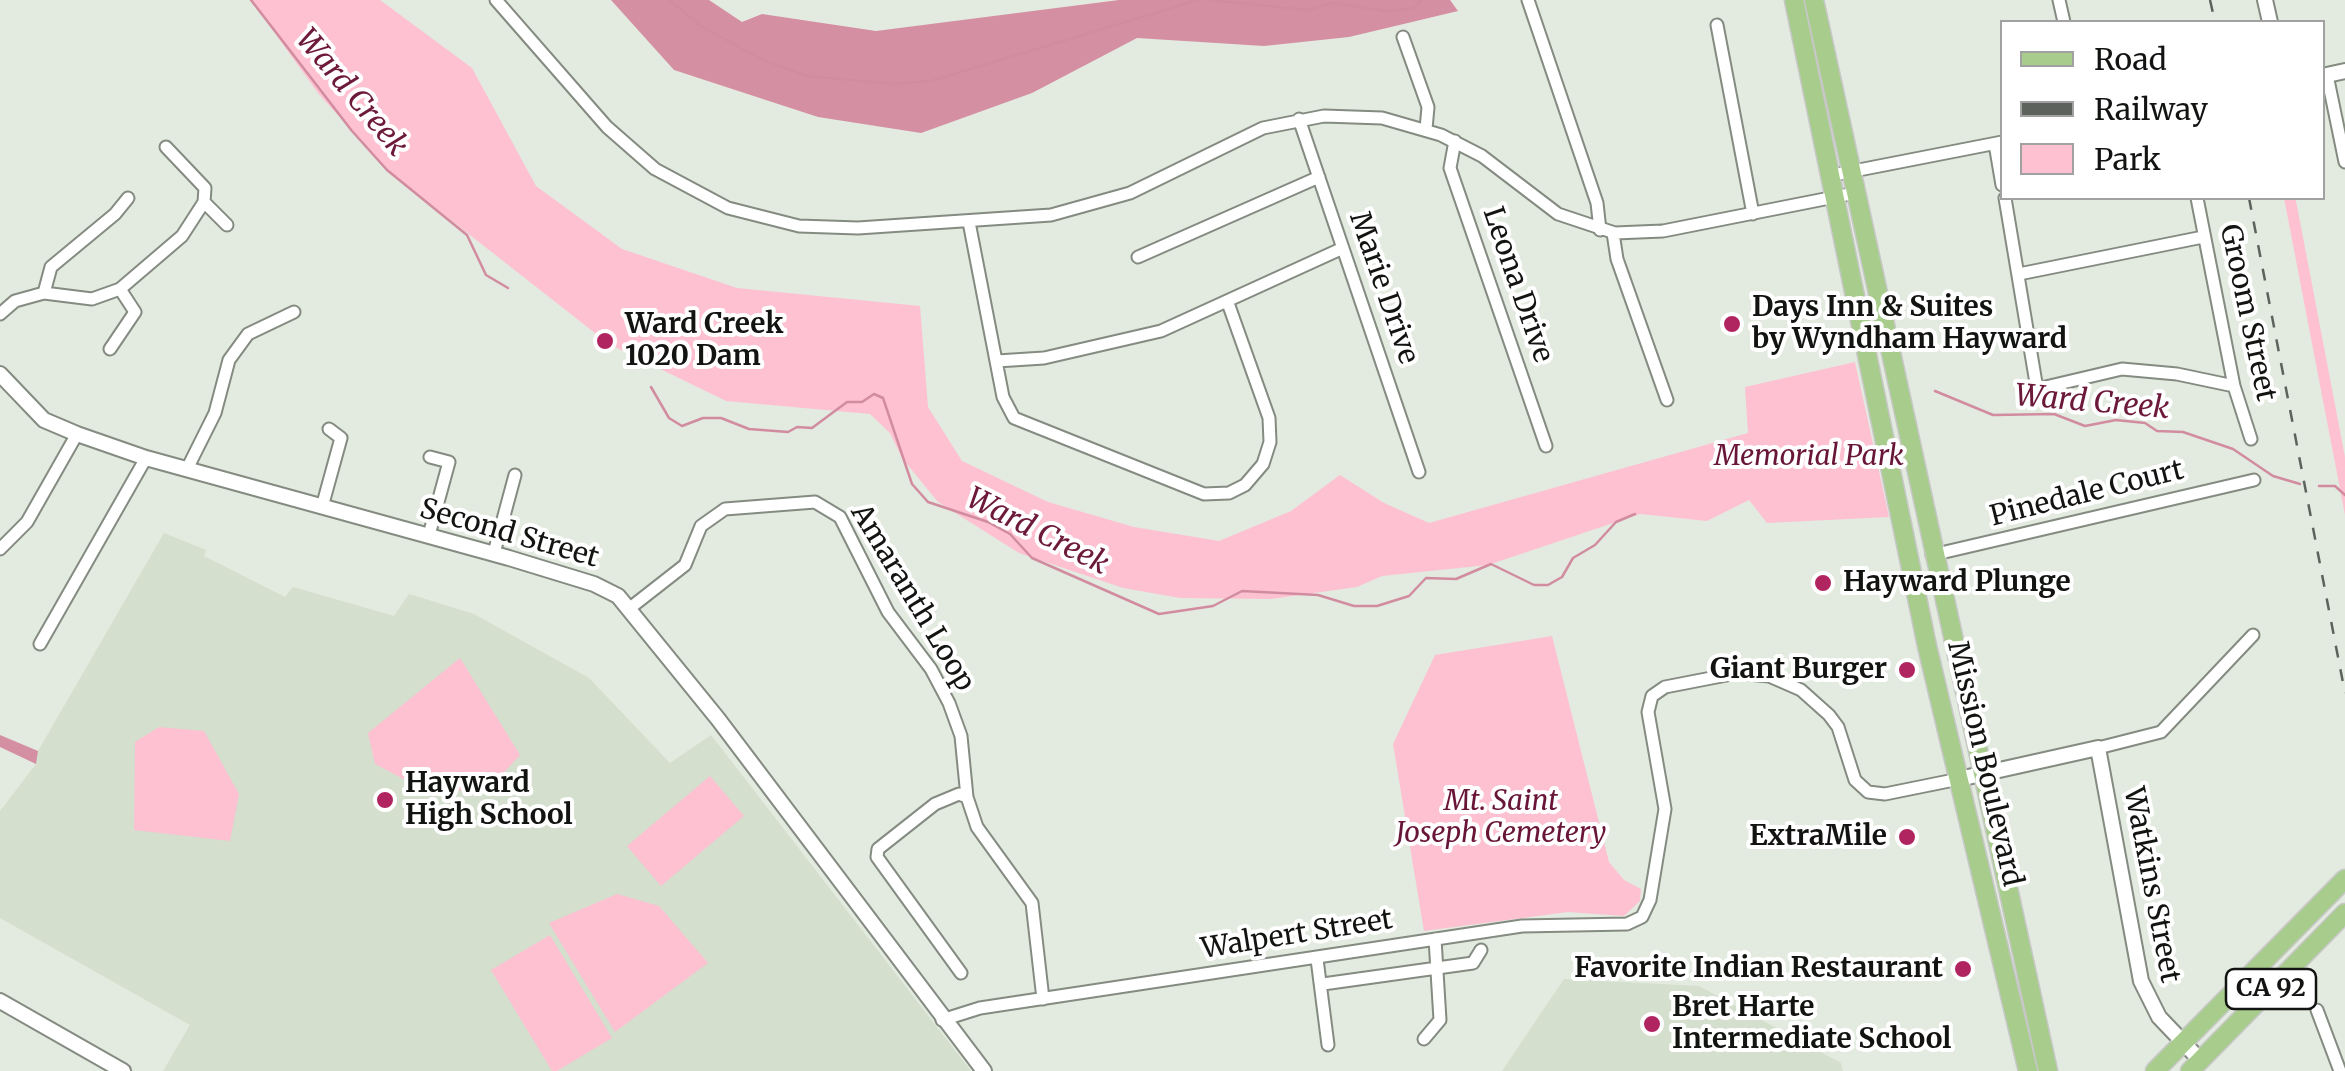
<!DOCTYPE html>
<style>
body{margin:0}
#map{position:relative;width:2345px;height:1071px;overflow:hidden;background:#e3eadf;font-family:Merriweather,serif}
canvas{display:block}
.legend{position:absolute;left:2000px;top:20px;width:325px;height:180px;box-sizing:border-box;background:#fff;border:2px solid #a0a1a0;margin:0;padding:12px 18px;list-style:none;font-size:30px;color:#121411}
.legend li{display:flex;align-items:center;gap:20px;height:50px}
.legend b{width:50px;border:2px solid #a0a1a0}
</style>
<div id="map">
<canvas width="2345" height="1071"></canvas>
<ul class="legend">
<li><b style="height:12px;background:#a7cc8b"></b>Road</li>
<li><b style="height:12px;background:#5e625c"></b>Railway</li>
<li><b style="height:28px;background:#fdc1d2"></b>Park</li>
</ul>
</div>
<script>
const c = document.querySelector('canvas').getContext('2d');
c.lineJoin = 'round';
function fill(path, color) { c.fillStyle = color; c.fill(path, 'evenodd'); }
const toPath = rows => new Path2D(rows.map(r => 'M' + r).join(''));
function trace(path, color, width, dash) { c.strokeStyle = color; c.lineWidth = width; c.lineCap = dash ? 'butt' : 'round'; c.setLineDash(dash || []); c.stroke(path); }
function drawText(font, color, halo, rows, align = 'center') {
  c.font = font + ' Merriweather,serif'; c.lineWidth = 8; c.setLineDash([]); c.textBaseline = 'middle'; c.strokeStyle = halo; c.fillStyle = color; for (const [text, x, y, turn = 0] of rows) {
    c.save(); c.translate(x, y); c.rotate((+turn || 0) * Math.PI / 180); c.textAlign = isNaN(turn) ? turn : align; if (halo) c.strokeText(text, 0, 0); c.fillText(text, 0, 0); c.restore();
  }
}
const built = toPath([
 [164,533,206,550,204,556,285,597,293,587,394,616,409,594,474,614,589,678,670,763,711,735,971,1071,163,1071,190,1025,0,918,0,811,36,764,38,751],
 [1564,979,1699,986,1841,1063,1843,1071,1502,1071]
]);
const green = toPath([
 [251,0,380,0,472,68,536,186,622,249,737,288,920,306,928,407,962,461,1048,502,1134,527,1219,541,1291,511,1340,475,1384,503,1429,523,1748,433,1745,387,1855,362,1889,517,1767,523,1749,500,1707,521,1640,514,1488,565,1382,576,1357,587,1271,599,1180,598,1123,588,1019,553,938,502,902,458,890,433,870,414,726,401,609,344,387,170,318,93],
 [2284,198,2295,198,2297,206,2345,457,2345,515],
 [1552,636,1609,862,1624,880,1641,889,1640,901,1624,916,1568,912,1424,931,1393,744,1435,655],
 [460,658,520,755,488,790,426,791,375,764,368,733],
 [159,727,204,731,239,794,230,841,134,830,135,742],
 [710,776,744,816,661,886,627,846],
 [617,894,659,906,708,963,615,1032,549,923],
 [550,935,612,1038,557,1071,552,1071,491,970]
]);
const forest = toPath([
 [611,0,709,0,742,22,762,14,876,31,1119,0,1450,0,1458,11,1349,37,1264,46,1137,38,1032,93,921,133,818,117,674,70],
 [0,735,38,751,36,764,0,747]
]);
const stream = toPath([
 [251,0,352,131,387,170,467,235,486,275,508,288],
 [670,0,699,25,763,60,808,76,894,84,931,81,1198,0],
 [1210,0,1307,10,1332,3,1388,11,1413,8,1422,0],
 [651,387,669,418,682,426,703,418,721,418,749,429,788,432,797,427,812,428,847,402,862,402,874,394,883,398,912,484,928,502,988,522,1010,534,1032,558,1159,614,1213,606,1242,591,1318,595,1354,606,1377,606,1409,596,1426,578,1456,579,1491,564,1534,585,1548,585,1562,577,1573,558,1595,545,1616,522,1635,514],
 [1935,391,1993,415,2054,414,2085,426,2116,420,2145,423,2157,431,2183,432,2233,449,2273,476,2300,484],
 [2319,486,2335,486,2345,495]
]);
const minor = toPath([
 [496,0,607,127,655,169,728,208,799,226,858,228,1051,215,1130,193,1263,128,1324,116,1382,118,1441,135,1482,156,1558,214,1615,233,1663,231,1855,193],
 [1528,0,1597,203,1600,230],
 [2059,0,2064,22],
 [1717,25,1753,214],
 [1403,37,1428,107,1426,129],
 [2327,75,2345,162],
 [1299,119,1419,472],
 [1455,141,1450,168,1546,446],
 [1995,144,2002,185],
 [166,147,205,188,204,202,227,225],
 [1828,176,2002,142],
 [2005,198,2037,389,2122,369,2177,374,2234,386],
 [2197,198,2234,386,2251,439],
 [969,222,1003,397,1014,418,1204,494,1229,493,1245,485,1263,464,1270,442,1269,418,1228,303],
 [1613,233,1617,259,1667,400],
 [1138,257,1319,177],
 [2019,274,2203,237],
 [44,293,51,267,115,214,128,198],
 [0,314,15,301,44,293,92,299,120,289,182,236,204,202],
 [110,349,135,312,120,289],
 [997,361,1044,358,1161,331,1343,248],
 [187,469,215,413,229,360,248,334,294,312],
 [322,507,341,438,329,429],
 [429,535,449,462,430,457],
 [0,549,27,522,77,434],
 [494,553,515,475],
 [1932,555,2254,480],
 [630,608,685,565,701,526,725,509,815,502,840,517,888,612,931,669,949,703,961,736,967,797,977,827,1032,903,1043,999],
 [40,644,146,458],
 [2098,748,2161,732,2253,635],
 [1317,959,1328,1045],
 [961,973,877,857,878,849,935,804,959,794,967,797],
 [1323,984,1473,963,1481,950],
 [2317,1010,2340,1071],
 [942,1020,980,1008,1522,926,1627,924,1642,917,1650,900,1665,809,1648,712,1652,696,1665,687,1737,673,1769,676,1801,690,1829,715,1838,727,1855,780,1868,792,1885,794,1959,779],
 [1424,1039,1440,1020,1435,939]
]);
const tertiary = toPath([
 [2265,0,2270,22],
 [2322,76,2345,71],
 [0,374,44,420,77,434,146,458,509,558,594,584,618,596,718,719,984,1071],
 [1959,779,2098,748,2141,981,2159,1017,2200,1060],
 [0,1001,123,1071]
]);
const primary = toPath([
 [1794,0,1927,646,2028,1071],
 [1814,0,2048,1071],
 [2155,1071,2345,879],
 [2190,1071,2345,913]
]);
const rail = toPath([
 [2210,0,2215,22],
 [2249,198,2345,693]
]);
const markers = [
 [1732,324,10,"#b02460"],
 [605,341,10,"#b02460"],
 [1823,583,10,"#b02460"],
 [1907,670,10,"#b02460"],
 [385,800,10,"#b02460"],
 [1907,837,10,"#b02460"],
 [1963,969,10,"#b02460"],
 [1652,1024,10,"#b02460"]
];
const shields = [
 [2271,989,90]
];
const shieldNames = [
 ["CA 92",2271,989]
];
const streetNames = [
 ["Leona Drive",1517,285,71],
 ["Marie Drive",1383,288,71],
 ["Groom Street",2247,313,78],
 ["Pinedale Court",2087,494,-14],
 ["Second Street",509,534,16],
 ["Amaranth Loop",912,598,59],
 ["Mission Boulevard",1984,764,77],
 ["Watkins Street",2151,885,79],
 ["Walpert Street",1297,935,-9]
];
const poiNames = [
 ["Days Inn & Suites",1752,308],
 ["by Wyndham Hayward",1752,340],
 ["Ward Creek",625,325],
 ["1020 Dam",625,357],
 ["Hayward Plunge",1843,583],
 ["Giant Burger",1887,670,"right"],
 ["Hayward",405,784],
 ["High School",405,816],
 ["ExtraMile",1887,837,"right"],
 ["Favorite Indian Restaurant",1943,969,"right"],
 ["Bret Harte",1672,1008],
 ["Intermediate School",1672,1040]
];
const parkNames = [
 ["Memorial Park",1809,457],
 ["Mt. Saint",1501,802],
 ["Joseph Cemetery",1501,834]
];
const waterNames = [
 ["Ward Creek",351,93,50],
 ["Ward Creek",2092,403,5],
 ["Ward Creek",1037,532,27]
];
fill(built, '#d4dfce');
fill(green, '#fdc1d2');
fill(forest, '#d58fa3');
trace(stream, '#d28ca0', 2.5);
trace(minor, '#848b81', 15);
trace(tertiary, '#848b81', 18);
trace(primary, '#c6c7c6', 21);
trace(minor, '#fff', 11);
trace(tertiary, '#fff', 14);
trace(primary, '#a7cc8b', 18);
trace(rail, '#5e625c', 2.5, [12, 12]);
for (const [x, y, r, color] of markers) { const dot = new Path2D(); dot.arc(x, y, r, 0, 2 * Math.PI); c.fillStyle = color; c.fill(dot); trace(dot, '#fff', 4); }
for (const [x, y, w] of shields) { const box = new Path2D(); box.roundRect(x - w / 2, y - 20, w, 40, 8); c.fillStyle = '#fff'; c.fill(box); trace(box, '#121411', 2.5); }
drawText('bold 25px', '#121411', null, shieldNames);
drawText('28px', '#121411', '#fff', streetNames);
drawText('bold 28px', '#121411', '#fff', poiNames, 'left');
drawText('italic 28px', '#681537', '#fff', parkNames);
drawText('italic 30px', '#6c193a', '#fff', waterNames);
</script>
